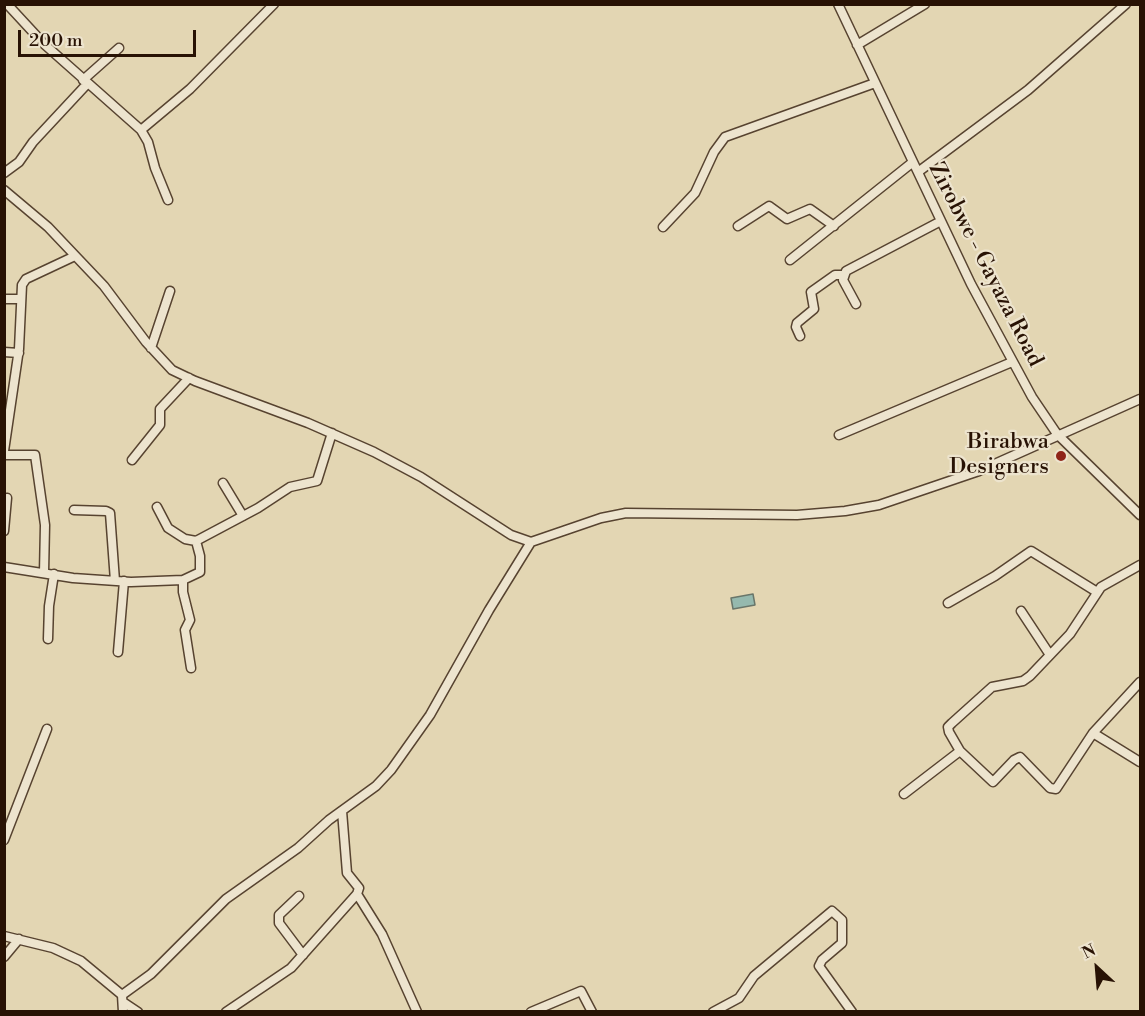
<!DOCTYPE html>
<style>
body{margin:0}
#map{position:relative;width:1145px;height:1016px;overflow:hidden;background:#e3d6b3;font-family:"Libre Bodoni",serif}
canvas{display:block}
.frame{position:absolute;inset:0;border:6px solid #281204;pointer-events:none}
.north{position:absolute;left:1067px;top:938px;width:60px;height:60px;-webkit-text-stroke:4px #ede4ce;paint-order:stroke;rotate:334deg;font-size:16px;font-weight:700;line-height:24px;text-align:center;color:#281204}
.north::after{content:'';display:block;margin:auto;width:21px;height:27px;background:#281204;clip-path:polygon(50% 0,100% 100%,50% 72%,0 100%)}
.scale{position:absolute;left:18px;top:30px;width:178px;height:27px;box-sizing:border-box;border:3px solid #281204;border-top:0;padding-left:8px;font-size:18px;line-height:21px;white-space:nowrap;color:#281204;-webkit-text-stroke:4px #ede4ce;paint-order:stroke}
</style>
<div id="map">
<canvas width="1145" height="1016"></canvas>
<div class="frame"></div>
<div class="north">N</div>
<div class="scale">200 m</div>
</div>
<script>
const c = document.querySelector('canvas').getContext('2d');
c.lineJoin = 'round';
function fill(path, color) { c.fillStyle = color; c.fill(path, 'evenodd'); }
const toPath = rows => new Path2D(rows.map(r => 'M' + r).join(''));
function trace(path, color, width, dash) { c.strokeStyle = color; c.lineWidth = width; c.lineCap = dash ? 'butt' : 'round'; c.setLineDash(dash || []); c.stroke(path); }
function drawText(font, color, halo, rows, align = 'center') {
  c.font = font + ' "Libre Bodoni",serif'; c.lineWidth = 4.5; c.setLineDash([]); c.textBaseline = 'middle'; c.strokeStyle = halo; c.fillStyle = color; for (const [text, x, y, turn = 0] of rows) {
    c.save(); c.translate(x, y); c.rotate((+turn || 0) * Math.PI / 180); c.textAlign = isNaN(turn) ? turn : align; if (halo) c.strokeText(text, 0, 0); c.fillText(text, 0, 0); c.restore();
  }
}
const water = toPath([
 [753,594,755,605,733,609,731,598,753,594]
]);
const minor = toPath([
 [7,4,44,44,141,130,148,142,155,168,168,200],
 [838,4,971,284,1032,397,1057,434,1140,515],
 [857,45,925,4],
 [83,80,119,48],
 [141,130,190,89,274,4],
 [918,172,1028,90,1126,4],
 [4,173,19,162,33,142,87,84],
 [4,190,48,227,104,286,146,342,172,370,195,381,308,423,374,452,421,477,511,535,531,542,601,518,626,513,797,515,845,511,879,505,979,471,1140,399],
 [738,226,769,206,787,219,810,209,834,226],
 [663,227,695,193,714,152,725,137,875,83],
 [790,260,913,162],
 [4,299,21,299],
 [856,304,843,280,846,271,941,221],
 [800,336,796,327,797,323,814,309,811,292,835,275,843,275],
 [151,348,170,291],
 [4,352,19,353],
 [839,435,1012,362],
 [4,451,19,349,22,285,26,279,75,256],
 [4,455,35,455,45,525,44,573],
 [132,460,160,425,160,409,189,378],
 [223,483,243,516],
 [157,507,168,528,185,539,196,541,258,508,290,487,317,481,332,433],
 [74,510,106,511,110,513,115,581],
 [4,531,7,498],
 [4,567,73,578,131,582,183,580,200,572,200,556,196,541],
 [183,580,183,592,190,620,185,630,191,668],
 [948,603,995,576,1031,551,1097,592],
 [1021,611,1050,655],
 [48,639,49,606,54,574],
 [118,652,124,581],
 [1093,733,1140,762],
 [960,751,993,782,1014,760,1020,757,1050,788,1056,789,1093,733,1140,682],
 [904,794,960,751,949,732,948,727,952,723,992,687,1023,681,1030,676,1070,634,1101,587,1140,565],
 [342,811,347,873,359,888,357,894,382,934,417,1012],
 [4,840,47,729],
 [299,896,279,915,279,923,303,955],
 [4,936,53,948,81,961,122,995,123,1012],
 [4,957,19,939],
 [122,995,151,974,226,899,298,848,329,820,376,786,391,770,430,715,489,610,531,542],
 [123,1002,138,1012],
 [226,1012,291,968,357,894],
 [531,1012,581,991,592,1012],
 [713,1012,739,998,754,976,832,911,842,920,842,943,822,960,819,966,852,1012]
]);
const markers = [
 [1061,456,6,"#8f2418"]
];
const streetNames = [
 ["Zirobwe - Gayaza Road",985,265,63]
];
const poiNames = [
 ["Birabwa",1049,443],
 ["Designers",1049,468]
];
fill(water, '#95b9ae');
trace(water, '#69766a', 1.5);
trace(minor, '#574330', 11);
trace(minor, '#ede4ce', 8);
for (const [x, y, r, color] of markers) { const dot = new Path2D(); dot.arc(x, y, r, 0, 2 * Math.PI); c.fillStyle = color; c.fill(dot); trace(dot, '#ede4ce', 2); }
drawText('22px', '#281204', '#ede4ce', streetNames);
drawText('22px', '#281204', '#ede4ce', poiNames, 'right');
</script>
